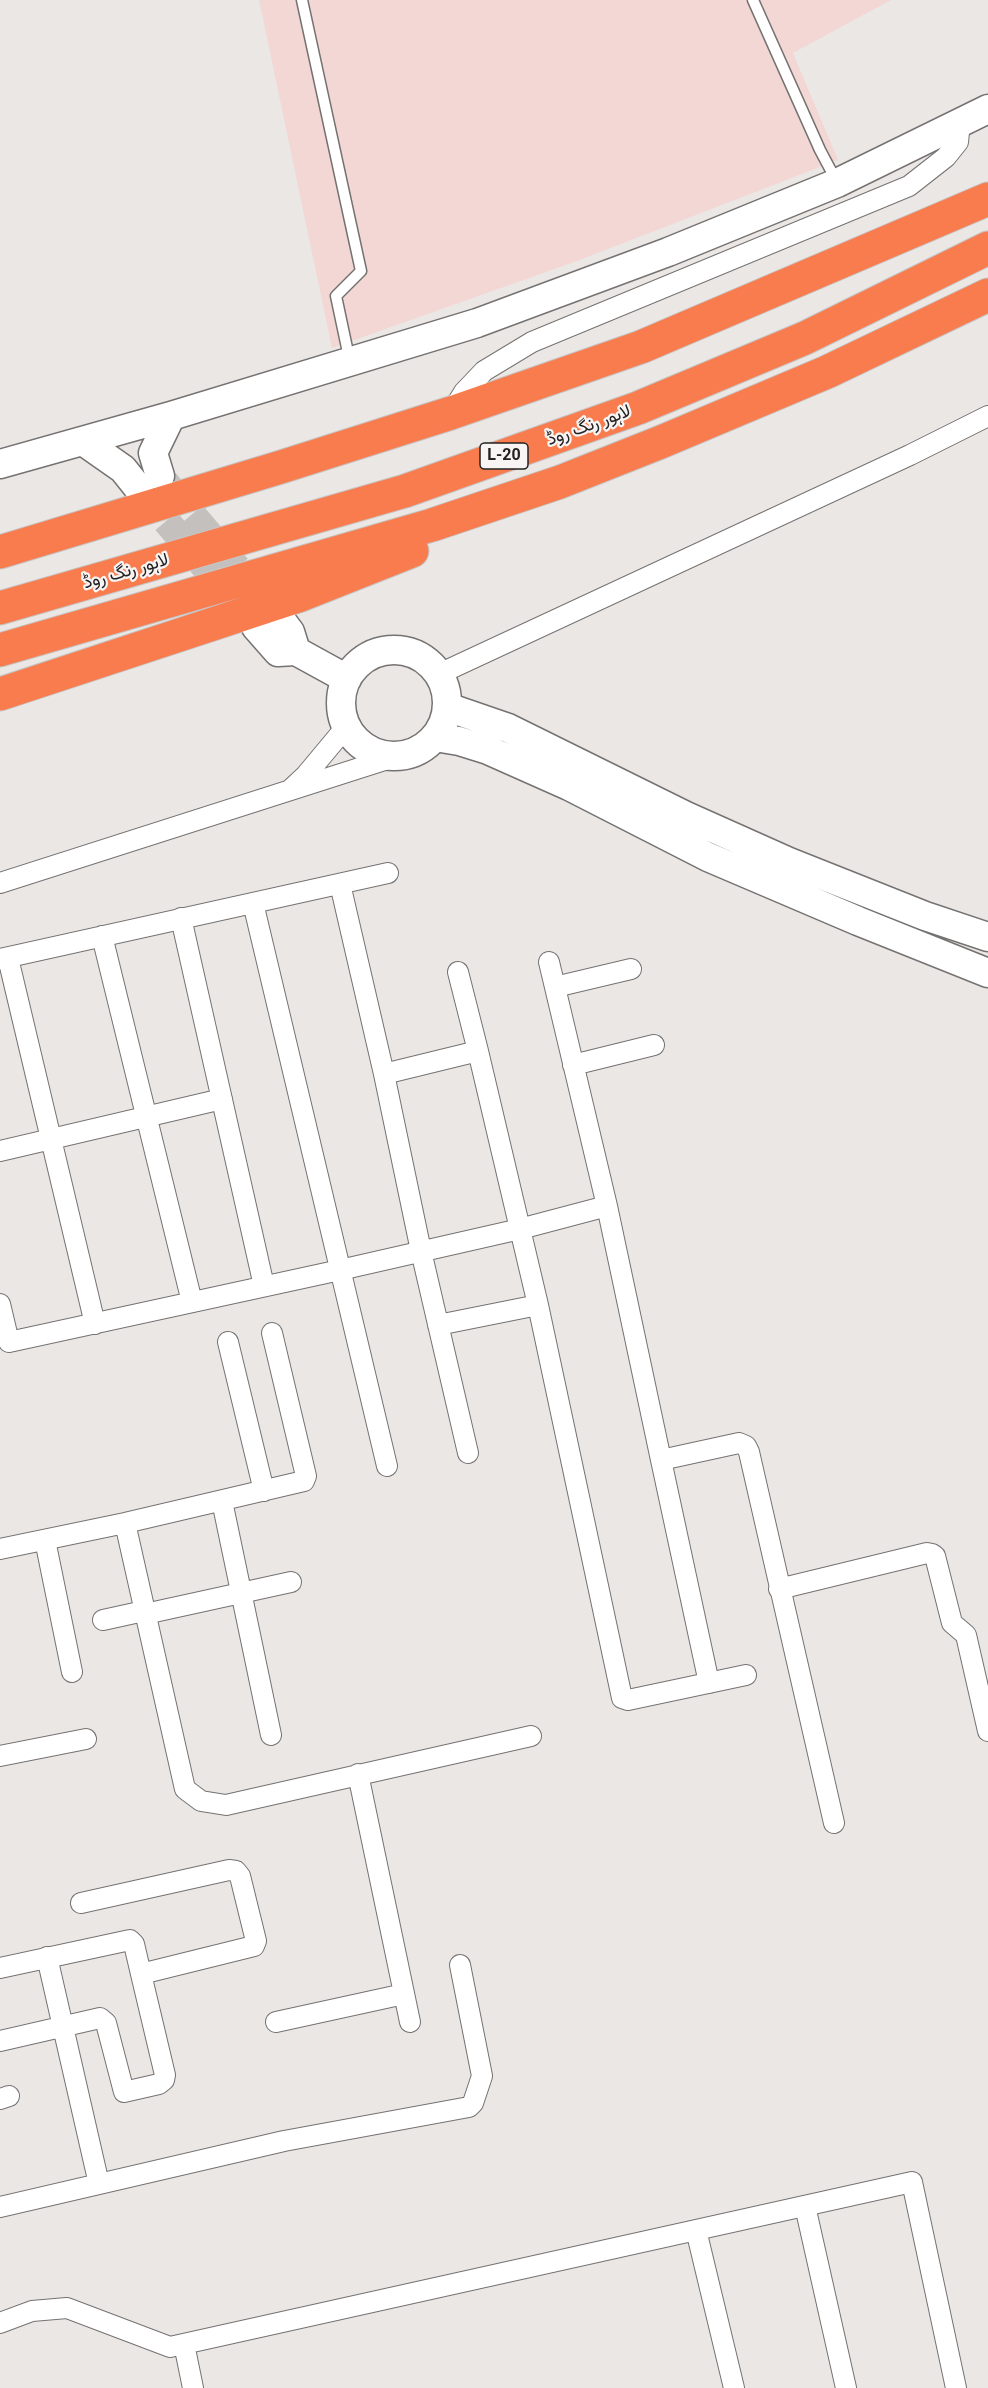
<!DOCTYPE html>
<meta charset="utf-8">
<style>
body{margin:0}
canvas{display:block;background:#ebe7e5}
</style>
<canvas width="988" height="2388"></canvas>
<script>
const c = document.querySelector('canvas').getContext('2d');
c.lineJoin = 'round';
function fill(path, color) { c.fillStyle = color; c.fill(path, 'evenodd'); }
const toPath = rows => new Path2D(rows.map(r => 'M' + r).join(''));
function trace(path, color, width, dash) { c.strokeStyle = color; c.lineWidth = width; c.lineCap = dash ? 'butt' : 'round'; c.setLineDash(dash || []); c.stroke(path); }
function drawText(font, color, halo, rows, align = 'center') {
  c.font = font + ' Roboto,Vazirmatn,sans-serif'; c.lineWidth = 4.5; c.setLineDash([]); c.textBaseline = 'middle'; c.strokeStyle = halo; c.fillStyle = color; for (const [text, x, y, turn = 0] of rows) {
    c.save(); c.translate(x, y); c.rotate((+turn || 0) * Math.PI / 180); c.textAlign = isNaN(turn) ? turn : align; if (halo) c.strokeText(text, 0, 0); c.fillText(text, 0, 0); c.restore();
  }
}
const industrial = toPath([
 [259,0,891,0,793,53,838,160,577,261,332,348]
]);
const secondaryTunnel = toPath([
 [165,482,259,594],
 [139,489,233,600]
]);
const lane = toPath([
 [302,0,361,271,336,296,350,362],
 [753,0,820,150,837,182]
]);
const street = toPath([
 [451,413,464,392,484,371,532,342,909,186,946,157,958,142,960,122],
 [439,674,910,455,988,416],
 [291,789,306,775,346,727],
 [0,883,397,756],
 [340,884,384,1074,421,1251,468,1453],
 [253,903,387,1466],
 [181,918,264,1286],
 [102,936,192,1302],
 [8,958,95,1324],
 [0,959,388,873],
 [549,962,607,1206,661,1460,739,1443,746,1446,749,1452,834,1823],
 [458,972,478,1051],
 [555,987,631,969],
 [573,1065,654,1045],
 [384,1074,478,1051,538,1305,622,1698,628,1700,746,1675],
 [0,1151,222,1099],
 [0,1304,9,1342,340,1270,520,1229,607,1206],
 [438,1325,538,1305],
 [228,1342,264,1491],
 [661,1460,709,1683],
 [222,1501,271,1735],
 [125,1523,185,1789,201,1801,226,1805,531,1736],
 [45,1540,72,1672],
 [0,1549,125,1523,304,1481,306,1476,272,1333],
 [779,1589,927,1553,932,1554,935,1556,952,1623,966,1635,988,1731],
 [145,1614,291,1582],
 [103,1620,144,1611],
 [0,1756,86,1739],
 [358,1774,410,2022],
 [81,1903,229,1870,236,1871,240,1876,256,1941,254,1946,141,1974],
 [47,1957,99,2184],
 [0,1968,130,1940,134,1944,141,1974,165,2075,164,2080,159,2084,124,2092,106,2023,100,2018,0,2041],
 [276,2022,404,1994],
 [0,2099,9,2096],
 [805,2206,846,2388],
 [0,2207,284,2141,469,2107,473,2103,482,2076,460,1965],
 [696,2230,734,2388],
 [0,2323,32,2311,67,2308,170,2347,912,2182,956,2388],
 [184,2344,193,2388]
]);
const secondary = toPath([
 [83,441,123,469,139,489],
 [0,464,171,416,477,323,668,252,837,183,988,109],
 [160,476,153,453,171,416],
 [278,616,290,632,296,651],
 [256,627,278,652,296,651,347,679],
 '341 703a53 53 0 1 1 106 0a53 53 0 1 1-106 0Z',
 [447,707,508,728,686,816,789,862,925,916,988,937],
 [435,737,459,741,488,750,569,786,708,857,858,921,988,973]
]);
const highway = toPath([
 [0,552,281,467,451,413,641,347,988,199],
 [0,608,405,491,638,408,805,338,988,248],
 [0,650,432,525,560,482,661,442,827,372,988,295],
 [0,694,301,595,412,551]
]);
const shields = [
 [504,456,48]
];
const shieldNames = [
 ["L-20",504,456]
];
const streetNames = [
 ["لاہور رنگ روڈ",589,426,-20],
 ["لاہور رنگ روڈ",126,572,-16]
];
fill(industrial, '#f2d7d5');
trace(secondaryTunnel, '#c3c0be', 28, [28, 14]);
trace(lane, '#757271', 13);
trace(street, '#757271', 22);
trace(secondary, '#757271', 31);
trace(highway, '#c6c6c6', 35);
trace(lane, '#fff', 10);
trace(street, '#fff', 20);
trace(secondary, '#fff', 28);
trace(highway, '#f97c4e', 33);
for (const [x, y, w] of shields) { const box = new Path2D(); box.roundRect(x - w / 2, y - 13, w, 26, 4.5); c.fillStyle = '#f8f4f3'; c.fill(box); trace(box, '#232222', 1.5); }
drawText('bold 16px', '#232222', null, shieldNames);
drawText('18px', '#232222', '#f8f4f3', streetNames);
</script>
